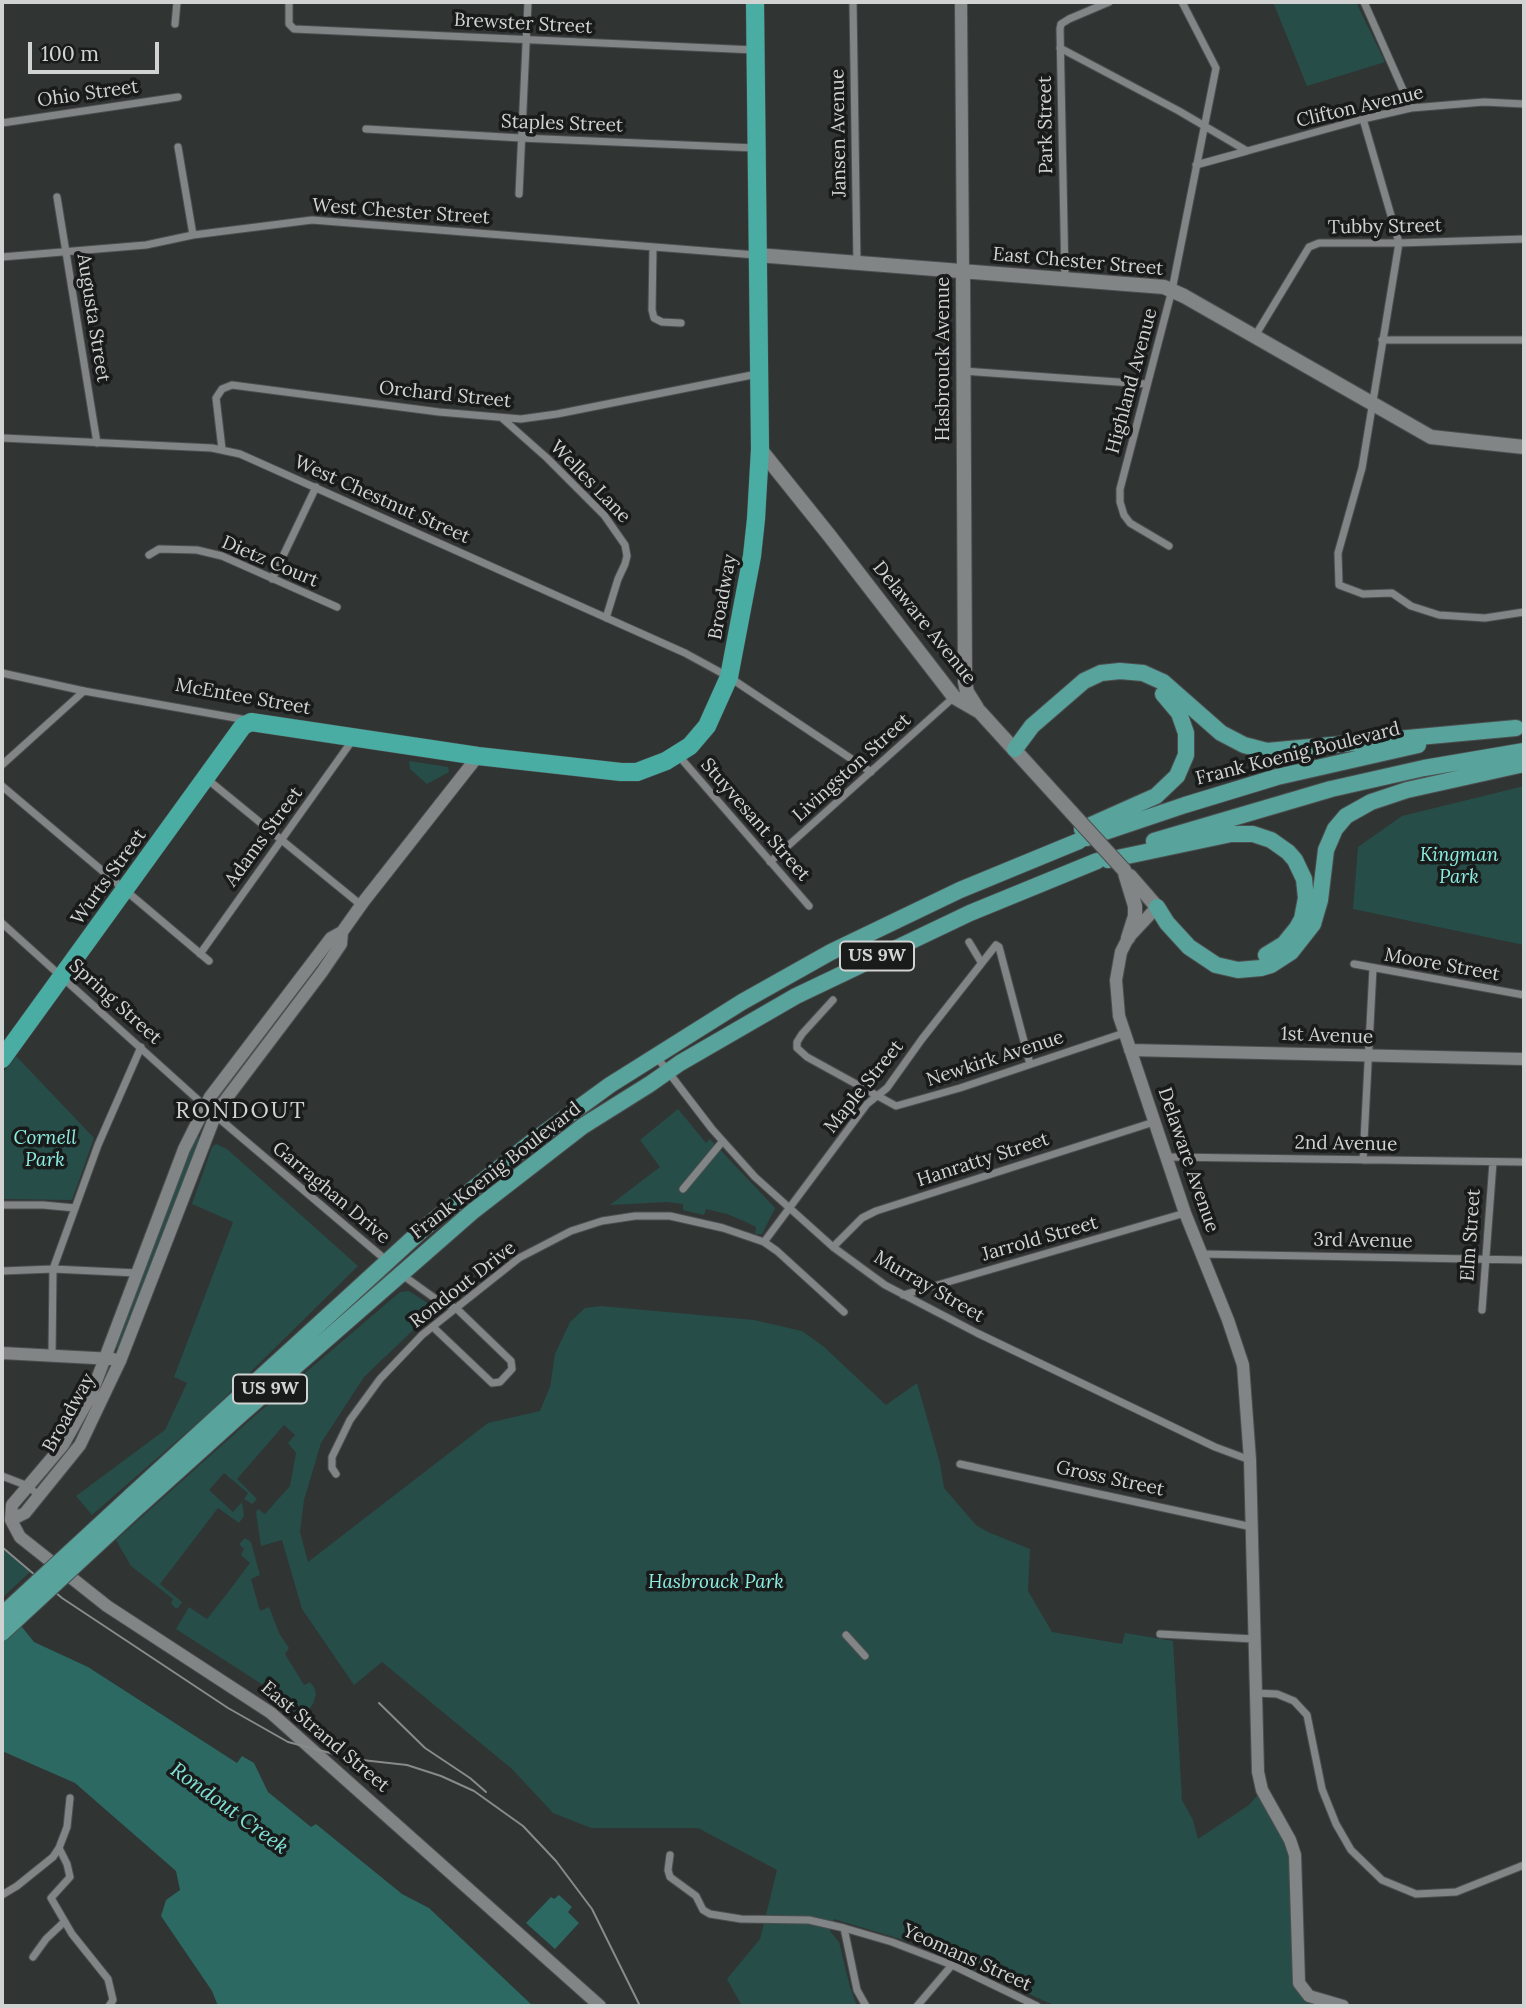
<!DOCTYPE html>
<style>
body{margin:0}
#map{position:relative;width:1526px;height:2008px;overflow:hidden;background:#303433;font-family:Lora,serif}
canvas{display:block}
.frame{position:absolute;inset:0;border:4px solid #d1d3d3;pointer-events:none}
.scale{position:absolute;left:28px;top:42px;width:131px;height:32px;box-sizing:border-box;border:4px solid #d1d3d3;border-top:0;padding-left:9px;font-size:21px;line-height:24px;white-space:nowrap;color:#d1d3d3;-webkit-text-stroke:5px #191b1b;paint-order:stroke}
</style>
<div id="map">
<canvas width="1526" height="2008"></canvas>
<div class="frame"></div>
<div class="scale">100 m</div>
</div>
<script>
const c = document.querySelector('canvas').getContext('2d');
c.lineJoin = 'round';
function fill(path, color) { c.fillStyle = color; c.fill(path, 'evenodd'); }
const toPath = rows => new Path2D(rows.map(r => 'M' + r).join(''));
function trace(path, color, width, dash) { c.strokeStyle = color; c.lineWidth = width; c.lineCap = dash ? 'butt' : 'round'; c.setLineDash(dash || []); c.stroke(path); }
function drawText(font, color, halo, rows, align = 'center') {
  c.font = font + ' Lora,serif'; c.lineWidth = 7; c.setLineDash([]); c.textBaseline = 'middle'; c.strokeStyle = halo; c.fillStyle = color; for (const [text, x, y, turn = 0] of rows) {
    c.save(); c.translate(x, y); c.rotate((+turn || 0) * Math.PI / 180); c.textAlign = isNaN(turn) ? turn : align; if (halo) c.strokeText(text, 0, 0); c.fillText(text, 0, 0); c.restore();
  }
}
const green = toPath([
 [1273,2,1356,2,1385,62,1307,86],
 [409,761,448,767,449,772,427,784,410,769],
 [1524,786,1524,945,1353,909,1358,847,1402,816],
 [16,1056,94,1138,72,1200,2,1199,2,1074],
 [678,1109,706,1143,710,1139,775,1208,762,1234,755,1234,756,1227,746,1222,727,1214,706,1209,704,1215,683,1210,683,1204,667,1202,610,1205,660,1167,640,1140],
 [196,1135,200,1137,120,1349,115,1347],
 [216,1144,227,1149,358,1266,210,1412,92,1515,76,1496,165,1430,187,1383,174,1377,233,1222,192,1204,212,1147],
 [409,1291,432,1306,433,1311,364,1377,321,1443,304,1500,300,1532,308,1562,488,1423,540,1411,550,1387,555,1354,570,1322,585,1308,601,1306,754,1320,802,1331,823,1346,886,1405,917,1383,940,1463,944,1488,976,1525,988,1532,1030,1549,1028,1591,1052,1632,1122,1644,1125,1633,1173,1641,1182,1800,1193,1820,1198,1839,1249,1805,1262,1790,1290,1840,1301,1989,1343,2006,1056,2006,917,1944,834,1919,830,1931,839,1942,850,1987,857,2006,742,2006,727,1979,760,1939,777,1870,698,1828,591,1828,553,1813,512,1769,382,1662,354,1685,302,1609,282,1540,261,1546,256,1512,258,1509,265,1514,290,1486,296,1453,288,1443,295,1435,284,1425,237,1479,257,1499,252,1504,244,1499,248,1493,224,1473,209,1490,233,1512,242,1502,244,1516,239,1523,218,1508,160,1584,182,1602,178,1608,175,1608,171,1603,173,1599,131,1566,116,1540,258,1413,400,1292],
 [245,1538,251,1542,260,1575,251,1579,260,1611,269,1607,279,1633,289,1648,285,1654,304,1685,310,1682,314,1687,316,1694,313,1704,302,1719,260,1683,176,1629,189,1607,207,1619,229,1591,250,1563,241,1555,244,1549,239,1544],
 [2,1547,30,1572,2,1598]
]);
const water = toPath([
 [2,1602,34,1642,88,1667,237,1763,242,1756,254,1763,268,1792,311,1827,316,1824,402,1894,429,1908,533,2006,218,2006,212,1991,161,1916,166,1900,180,1890,176,1871,75,1783,2,1751],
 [559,1895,572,1907,568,1912,579,1923,555,1949,526,1923,551,1897,554,1899]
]);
const minor = toPath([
 [289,2,289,24,294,29,755,50],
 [853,2,857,264],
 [1364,2,1411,108],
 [175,24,177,2],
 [1060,48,1179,111,1247,151,1363,119,1411,108,1484,102,1524,104],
 [1363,119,1399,243,1362,468,1338,553,1339,585,1363,594,1392,593,1411,606,1439,615,1485,618,1524,612],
 [2,123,178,97],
 [366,129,521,138,755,148],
 [178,147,193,235],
 [1196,165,1247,151],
 [519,194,528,2],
 [57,197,97,443],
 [653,247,652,310,654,318,662,322,681,323],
 [2,257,146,245,193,235,312,220,756,255],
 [1065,278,1060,29,1061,24,1069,19,1109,2],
 [1255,336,1309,247,1319,243,1399,243,1524,239],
 [1382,340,1524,340],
 [963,371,1146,384],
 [503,419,547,458,604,515,625,545,627,556,625,564,618,579,606,618],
 [2,438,212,448,240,454,685,653,729,677,871,772],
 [222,449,216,398,222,389,232,385,439,412,521,419,557,414,757,374],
 [1169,546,1130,523,1124,515,1120,502,1120,489,1172,290,1216,68,1182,2],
 [149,555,159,549,197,550,222,556,337,607],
 [272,579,316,487],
 [2,673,84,691,247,720],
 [678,755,809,906],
 [2,765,84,691],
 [207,779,361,905],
 [2,786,209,961],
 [770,862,954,697],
 [2,923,206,1107],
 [969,942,981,962],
 [200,954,354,738],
 [1354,964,1524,995],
 [833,1000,802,1034,797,1042,797,1048,807,1057,896,1106,960,1088,1124,1033],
 [656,1056,712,1129,755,1177,833,1247,885,1285,977,1333,1215,1447,1250,1460],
 [215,1115,387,1261],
 [1167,1157,1524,1162],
 [1363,1160,1373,968],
 [683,1189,722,1142],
 [2,1205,43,1205,75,1208],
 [764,1242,867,1104,887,1088,922,1039,996,945,999,947,1030,1064],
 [833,1247,862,1218,876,1211,1154,1122],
 [1201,1254,1524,1260],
 [2,1271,53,1269,137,1273],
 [401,1274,440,1302,456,1308,511,1361,512,1369,500,1382,492,1383,433,1327],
 [903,1295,1185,1213],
 [1482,1310,1493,1162],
 [52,1355,53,1269,98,1145,141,1047],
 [960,1464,1252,1527],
 [336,1474,332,1468,332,1457,350,1420,380,1379,422,1335,519,1258,571,1231,602,1221,635,1216,670,1216,723,1228,764,1242,777,1251,844,1312],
 [2,1476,28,1486,39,1496],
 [1160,1634,1254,1639],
 [846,1635,865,1656],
 [1255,1693,1277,1694,1294,1701,1307,1715,1322,1789,1336,1824,1351,1850,1382,1880,1416,1894,1456,1892,1524,1865],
 [59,1848,67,1864,70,1877,51,1898,72,1934,108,1979,113,2000,109,2006],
 [670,1855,668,1870,670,1877,696,1896,703,1910,710,1914,741,1919,809,1920,844,1928,857,1990,866,2006],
 [2,1895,17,1886,53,1857,59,1848,67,1827,70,1798],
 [844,1928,892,1942,952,1965,1037,2006],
 [33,1957,46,1939,64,1922],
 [917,2006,952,1965]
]);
const tertiary = toPath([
 [961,2,963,272],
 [478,756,364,901,342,932,331,938,210,1097,184,1149,91,1395,63,1445,12,1505,11,1520,20,1537,107,1606,271,1713,600,2006],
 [1157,907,1128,938,1121,952,1116,980,1119,1016,1185,1213,1228,1320,1243,1365,1250,1460,1258,1772,1262,1790,1290,1840,1295,1855,1299,1983,1309,1996,1343,2006],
 [1130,1050,1524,1059],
 [2,1353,113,1359],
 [11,1520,25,1513,80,1445,120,1361,215,1116,223,1103,322,972,341,944,342,932]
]);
const secondary = toPath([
 [757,255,1164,287,1184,296,1431,437,1524,447],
 [963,272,965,682,967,692,977,708],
 [760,449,829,535,954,697,980,712,1072,813],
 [1124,870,1135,906,1135,916,1128,938],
 [1130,876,1157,907]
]);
const primary = toPath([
 [1015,749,1032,726,1084,681,1101,673,1120,671,1143,673,1163,682,1221,733,1244,745,1267,751,1516,728],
 [1082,829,1156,796,1177,776,1186,755,1186,733,1179,713,1163,694],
 [1087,838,1185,805,1277,777,1418,745],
 [1154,841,1331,789,1424,768,1524,751],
 [1108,860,1231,834,1253,834,1271,840,1288,852,1295,860,1304,879,1306,898,1302,919,1297,928,1284,944,1266,955],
 [1157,907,1167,923,1189,947,1216,965,1238,970,1261,968,1271,965,1291,952,1313,924,1320,900,1326,850,1335,829,1346,816,1371,802,1407,790,1524,764],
 [131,1496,423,1229,533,1141,610,1085,742,1002,831,952,960,890,1079,841],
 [139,1506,241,1414,472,1212,583,1126,650,1084,680,1063,796,996,970,913,1097,861]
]);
const trunk = toPath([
 [2,1059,243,726,251,722,478,756,621,772,637,772,666,761,690,746,707,726,729,677,752,556,756,519,760,449,755,2]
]);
const tram = toPath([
 [2,1547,62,1598,228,1708,288,1742,353,1759,407,1765,441,1776,474,1791,523,1826,556,1861,592,1909,640,2006],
 [379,1703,425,1748,470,1778,486,1792]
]);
const secondaryBridge = toPath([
 [1072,813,1124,870]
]);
const primaryBridge = toPath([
 [2,1615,131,1496],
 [2,1633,139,1506]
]);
const shields = [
 [877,956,74],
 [270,1389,74]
];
const shieldNames = [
 ["US 9W",877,956],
 ["US 9W",270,1389]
];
const streetNames = [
 ["Brewster Street",523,24,3],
 ["Ohio Street",88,94,-8],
 ["Clifton Avenue",1360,107,-13],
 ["Staples Street",562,124,2],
 ["Park Street",1046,125,-91],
 ["Jansen Avenue",839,133,-91],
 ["West Chester Street",401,212,4],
 ["Tubby Street",1385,227,-1],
 ["East Chester Street",1078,262,5],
 ["Augusta Street",93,318,81],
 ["Hasbrouck Avenue",944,359,-90],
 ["Highland Avenue",1132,381,-75],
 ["Orchard Street",445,395,6],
 ["Welles Lane",590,482,46],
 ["West Chestnut Street",382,500,24],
 ["Dietz Court",270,562,23],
 ["Broadway",723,597,-80],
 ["Delaware Avenue",924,623,51],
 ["McEntee Street",243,697,10],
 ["Frank Koenig Boulevard",1298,754,-14],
 ["Livingston Street",852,768,-42],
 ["Stuyvesant Street",755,820,49],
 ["Adams Street",264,837,-54],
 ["Wurts Street",109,877,-54],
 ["Moore Street",1442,965,10],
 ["Spring Street",115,1002,42],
 ["1st Avenue",1327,1036,2],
 ["Newkirk Avenue",995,1059,-18],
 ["Maple Street",864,1087,-51],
 ["2nd Avenue",1346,1144,1],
 ["Hanratty Street",983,1160,-18],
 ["Delaware Avenue",1188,1160,71],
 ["Frank Koenig Boulevard",496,1171,-38],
 ["Garraghan Drive",331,1193,40],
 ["Elm Street",1471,1235,-86],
 ["Jarrold Street",1040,1239,-16],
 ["3rd Avenue",1363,1241,1],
 ["Rondout Drive",463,1285,-38],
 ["Murray Street",929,1287,30],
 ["Broadway",69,1413,-61],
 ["Gross Street",1110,1479,12],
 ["East Strand Street",325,1737,40],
 ["Yeomans Street",967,1958,24]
];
const parkNames = [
 ["Kingman",1459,856],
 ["Park",1459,878],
 ["Cornell",45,1139],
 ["Park",45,1161],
 ["Hasbrouck Park",716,1583]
];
const waterNames = [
 ["Rondout Creek",229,1809,36]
];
const quarterNames = [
 ["RONDOUT",241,1111]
];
fill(green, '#274d49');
fill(water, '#2b6962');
trace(minor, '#4c4f4f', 9);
trace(tertiary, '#4c4f4f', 14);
trace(secondary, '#4c4f4f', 16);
trace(primary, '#4c4f4f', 18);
trace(trunk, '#4c4f4f', 19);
trace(minor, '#818585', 7);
trace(tertiary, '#818585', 12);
trace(secondary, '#818585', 14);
trace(primary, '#58a39c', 16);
trace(trunk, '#4aada4', 18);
trace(tram, '#888b8b', 2);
trace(secondaryBridge, '#4c4f4f', 16, []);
trace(primaryBridge, '#4c4f4f', 18, []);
trace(secondaryBridge, '#818585', 14);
trace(primaryBridge, '#58a39c', 16);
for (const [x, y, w] of shields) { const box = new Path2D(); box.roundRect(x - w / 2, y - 14.5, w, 29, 5); c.fillStyle = '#191b1b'; c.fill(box); trace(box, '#d1d3d3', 2); }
drawText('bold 18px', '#d1d3d3', null, shieldNames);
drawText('19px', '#d1d3d3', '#191b1b', streetNames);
drawText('italic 19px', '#8cede2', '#191b1b', parkNames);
drawText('italic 21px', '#80e2d6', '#191b1b', waterNames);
c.letterSpacing = '2px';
drawText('23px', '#d1d3d3', '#191b1b', quarterNames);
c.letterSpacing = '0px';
</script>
